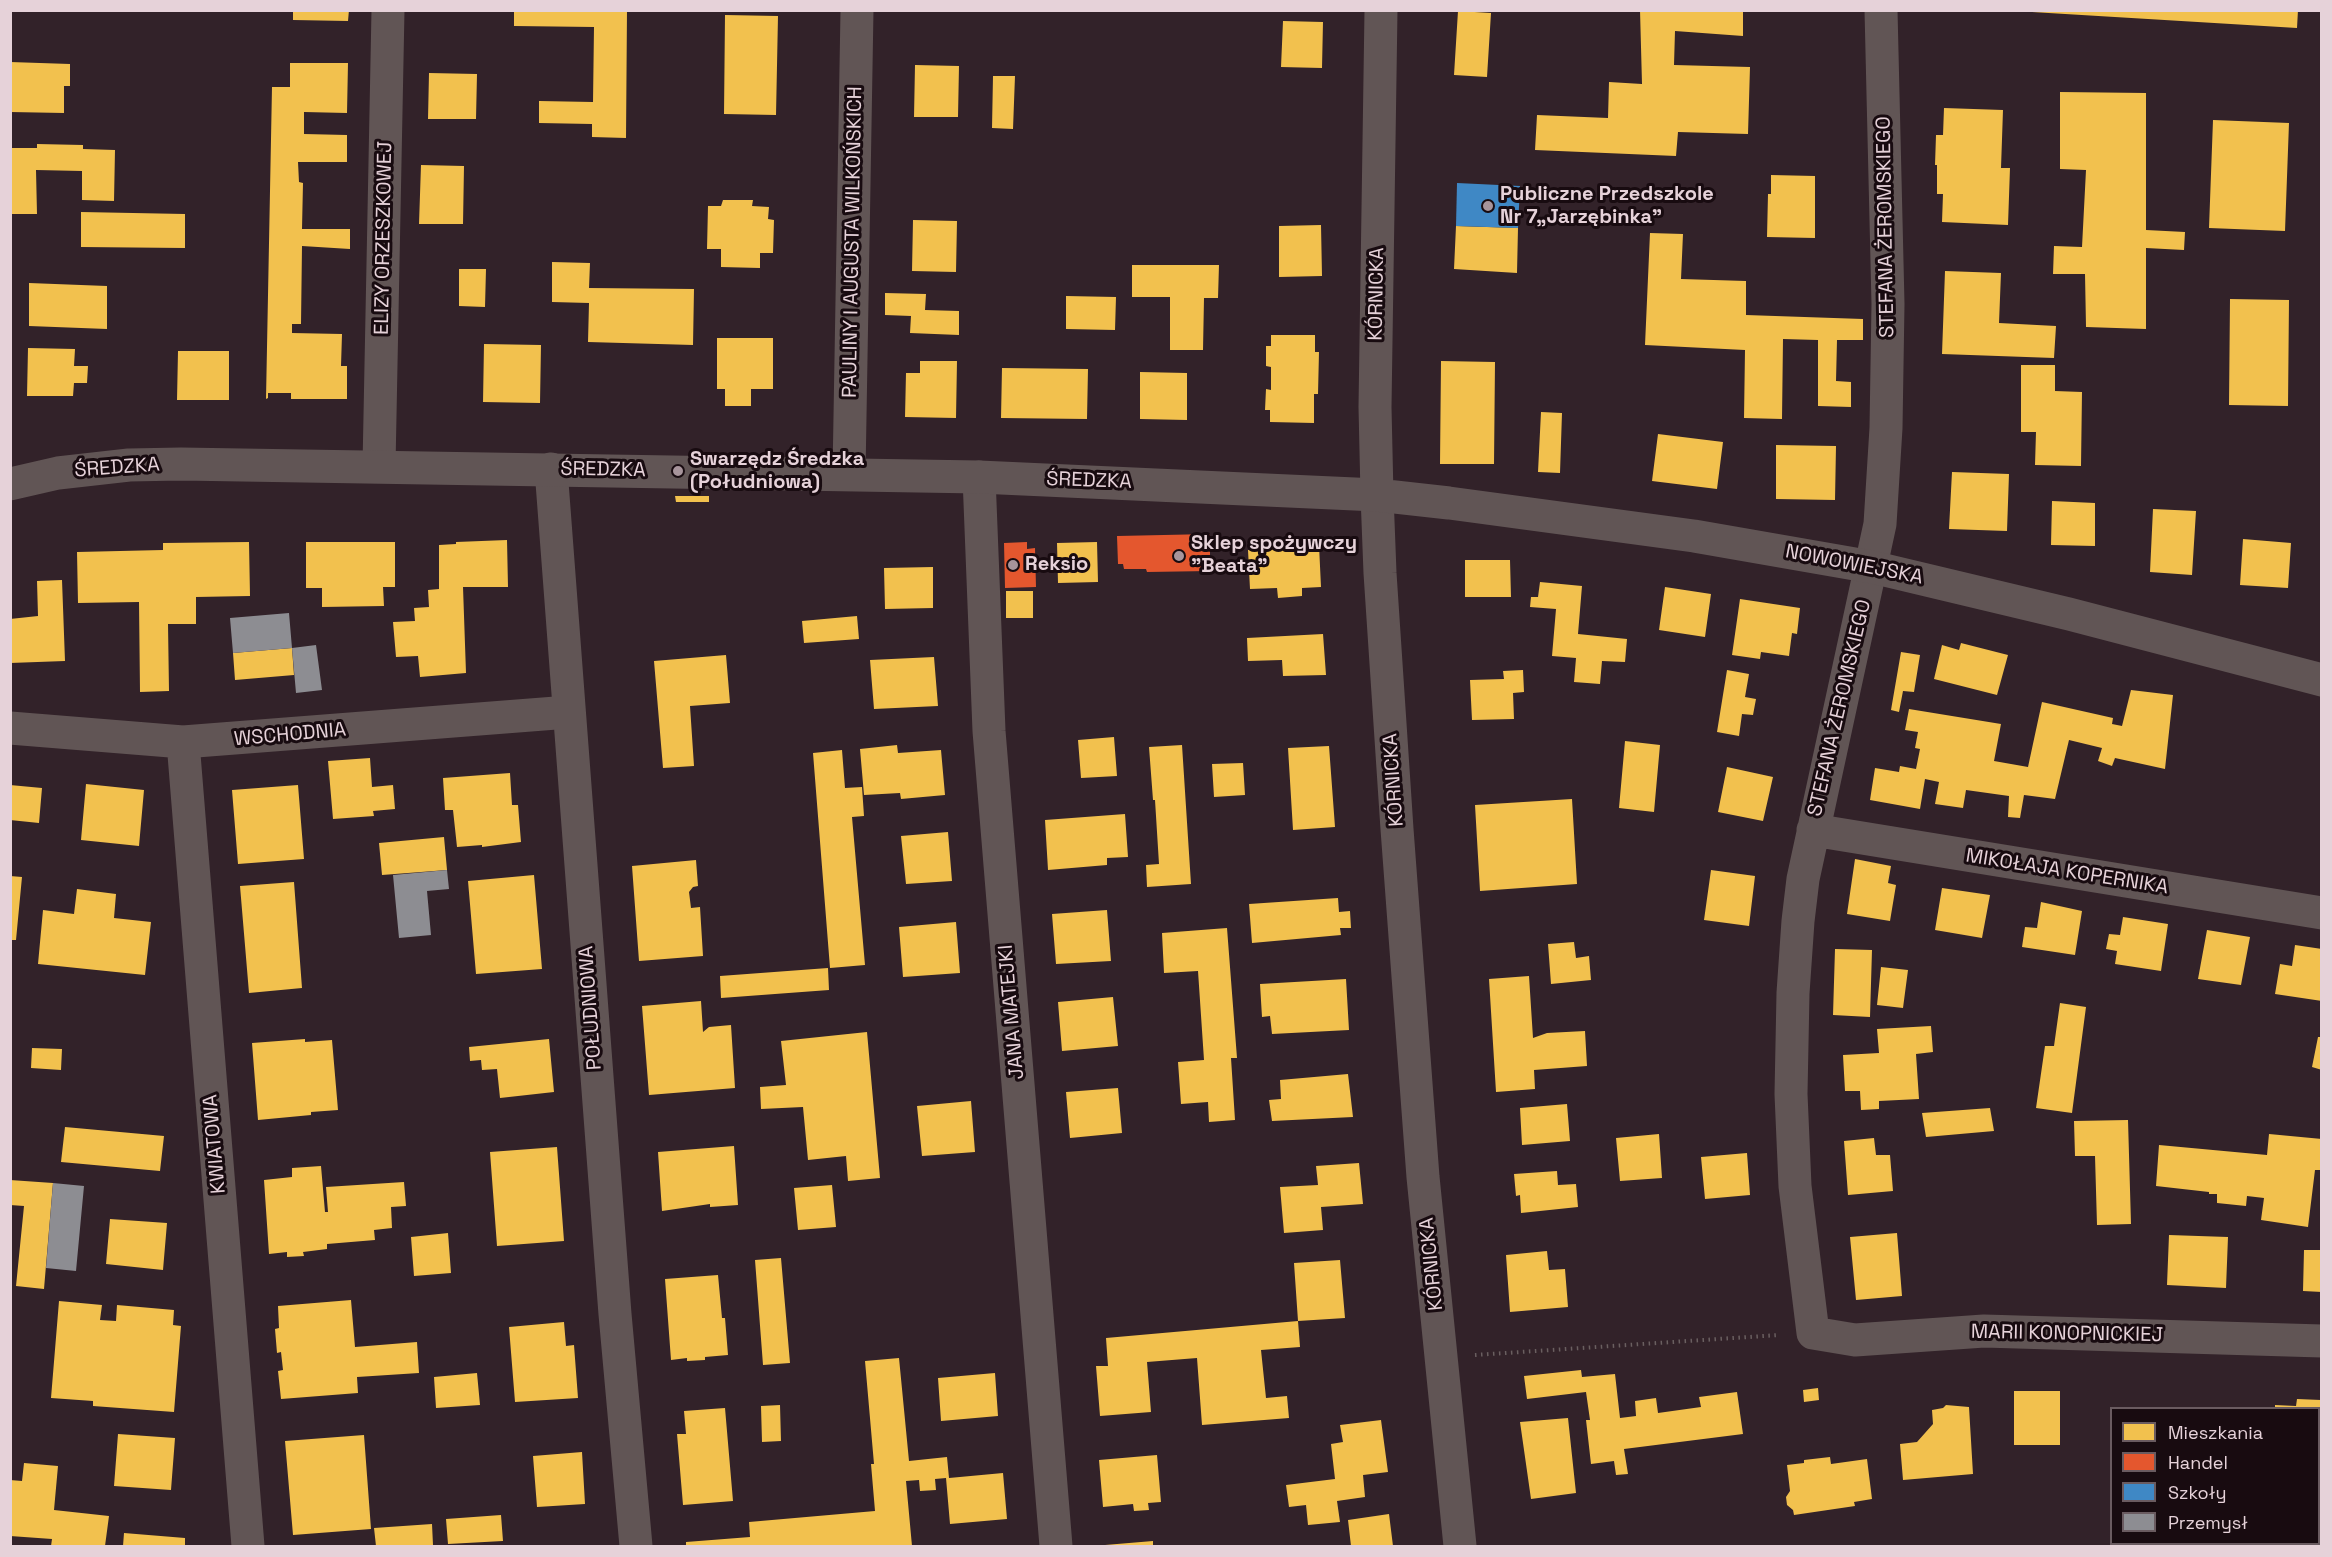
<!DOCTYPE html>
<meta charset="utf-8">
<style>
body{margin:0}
#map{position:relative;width:2332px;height:1557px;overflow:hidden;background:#322229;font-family:"Space Grotesk",sans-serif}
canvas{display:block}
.frame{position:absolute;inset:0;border:12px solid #e6d2d9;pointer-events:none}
.legend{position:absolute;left:2110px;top:1407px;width:210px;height:138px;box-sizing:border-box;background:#180b10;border:2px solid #6a5b60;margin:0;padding:8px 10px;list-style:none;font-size:18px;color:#e6d2d9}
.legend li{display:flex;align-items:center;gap:12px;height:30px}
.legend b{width:30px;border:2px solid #6a5b60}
</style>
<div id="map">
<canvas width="2332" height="1557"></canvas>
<div class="frame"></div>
<ul class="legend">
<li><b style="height:16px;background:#f2c14e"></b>Mieszkania</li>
<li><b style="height:16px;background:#e4572e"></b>Handel</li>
<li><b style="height:16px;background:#3f88c5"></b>Szkoły</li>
<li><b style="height:16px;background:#8d8d92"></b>Przemysł</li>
</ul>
</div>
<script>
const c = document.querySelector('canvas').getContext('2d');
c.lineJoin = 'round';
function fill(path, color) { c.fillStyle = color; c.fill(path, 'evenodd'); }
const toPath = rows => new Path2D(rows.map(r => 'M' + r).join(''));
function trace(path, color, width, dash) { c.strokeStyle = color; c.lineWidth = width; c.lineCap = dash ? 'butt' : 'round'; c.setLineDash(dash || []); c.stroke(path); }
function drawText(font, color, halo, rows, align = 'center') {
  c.font = font + ' "Space Grotesk",sans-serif'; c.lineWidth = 6; c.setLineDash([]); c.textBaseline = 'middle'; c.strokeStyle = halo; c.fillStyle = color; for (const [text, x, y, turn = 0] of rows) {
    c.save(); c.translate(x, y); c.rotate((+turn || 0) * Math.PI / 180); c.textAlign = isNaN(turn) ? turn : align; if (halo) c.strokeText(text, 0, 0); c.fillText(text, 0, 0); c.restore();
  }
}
const homes = toPath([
 [293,10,349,10,348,21,293,20],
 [514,10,627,10,626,138,592,137,592,124,539,123,539,101,593,102,594,27,514,26],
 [1640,10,1743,10,1743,36,1675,31,1674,65,1750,67,1748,134,1678,132,1676,156,1535,150,1537,115,1608,118,1609,82,1642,84],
 [2032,10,2298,10,2297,28,2032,12],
 [1458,11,1491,13,1487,77,1454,75],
 [725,15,778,16,776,115,724,114],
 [1283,21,1323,22,1322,68,1281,67],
 [10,62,70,64,70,86,64,86,64,113,10,112],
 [290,63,348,63,347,113,304,112,304,134,347,135,347,162,298,162,299,182,303,183,302,229,350,229,350,249,302,246,301,324,292,324,292,333,342,334,341,366,347,366,347,399,291,399,291,393,268,393,268,398,266,399,272,87,290,87],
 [915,65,959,66,958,117,914,117],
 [429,73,477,74,476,119,428,119],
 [993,76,1015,76,1013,129,992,128],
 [2060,92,2146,93,2146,230,2185,232,2184,250,2146,248,2146,329,2086,327,2085,274,2053,274,2054,246,2082,247,2086,170,2060,169],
 [1944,108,2003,110,2001,168,2010,168,2008,225,1942,222,1943,194,1937,194,1937,165,1935,165,1936,135,1943,135],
 [2213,120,2289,123,2285,231,2209,228],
 [37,144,83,145,83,149,115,150,114,201,82,200,82,171,36,170,37,214,10,214,10,148,37,148],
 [421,165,464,166,463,224,419,224],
 [1771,175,1815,176,1815,238,1767,237,1768,194,1771,194],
 [723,200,753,200,752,206,769,207,768,219,774,220,773,253,760,253,760,268,721,267,721,249,707,249,708,206,721,206],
 [81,212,185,214,185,248,81,247],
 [913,220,957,221,956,272,912,271],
 [1321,225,1322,276,1279,277,1279,226],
 [1456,226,1518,228,1517,273,1454,269],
 [1650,233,1683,234,1681,279,1746,281,1746,315,1863,319,1863,340,1837,340,1836,381,1851,382,1851,407,1818,406,1818,340,1783,339,1782,419,1744,418,1745,350,1645,345],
 [552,262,590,263,589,288,694,289,693,345,588,342,589,303,552,302],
 [1132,265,1219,265,1218,298,1204,298,1203,350,1170,350,1170,297,1132,297],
 [459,269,486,269,485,307,459,306],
 [1945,271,2001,273,1999,323,2056,326,2054,358,1942,354],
 [29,283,107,286,107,329,29,326],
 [885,293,926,294,925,310,959,311,959,335,910,333,911,316,885,315],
 [1066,296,1116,297,1115,330,1066,329],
 [2230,299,2289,300,2288,406,2229,405],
 [1271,335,1315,335,1315,352,1319,352,1318,394,1314,394,1314,423,1270,422,1270,410,1265,410,1266,389,1271,390,1271,367,1266,366,1266,346,1271,346],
 [717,338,773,338,773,389,751,389,751,406,725,406,725,389,717,389],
 [484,344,541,345,540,403,483,402],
 [28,348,75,349,74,366,88,366,87,383,74,383,73,396,27,396],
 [178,351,229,351,229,400,177,400],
 [920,361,957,361,956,418,905,417,906,373,920,373],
 [1441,361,1495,362,1494,464,1440,464],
 [2021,365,2055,365,2055,391,2082,392,2081,466,2035,465,2036,432,2021,432],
 [1002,368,1088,369,1087,419,1001,418],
 [1140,372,1187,373,1187,420,1140,419],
 [1541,412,1562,413,1560,473,1538,472],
 [1658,434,1723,442,1717,489,1652,481],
 [1776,445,1836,446,1835,500,1776,499],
 [1952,472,2009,474,2007,531,1949,529],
 [675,496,709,496,709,502,676,502],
 [2052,501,2095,503,2095,546,2051,545],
 [2153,509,2196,511,2192,575,2150,572],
 [2243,539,2291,543,2288,588,2240,585],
 [507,540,508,587,463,587,466,673,420,677,418,656,396,657,393,622,415,621,414,608,429,607,428,590,439,589,439,545,456,544,456,542],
 [249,542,250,596,196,597,196,624,168,624,169,691,140,692,139,602,78,603,77,552,163,550,163,543],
 [306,542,395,542,395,587,383,587,384,606,322,607,322,588,306,588],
 [1097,542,1098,582,1058,583,1057,543],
 [1319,545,1321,587,1302,588,1302,596,1278,598,1277,588,1250,589,1248,550],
 [1465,560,1510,560,1511,597,1465,597],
 [933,567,933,608,885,609,884,568],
 [62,580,65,661,10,663,10,619,38,616,37,581],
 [1540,582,1582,586,1578,634,1627,639,1625,662,1602,661,1600,684,1574,682,1576,658,1552,656,1556,609,1530,607,1531,597,1538,597],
 [1665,587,1711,594,1705,637,1659,630],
 [1006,591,1033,591,1033,618,1006,618],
 [1740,599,1800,608,1797,634,1792,633,1789,656,1761,652,1760,659,1732,655],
 [857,616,859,639,804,643,802,621],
 [1323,634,1326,675,1283,676,1282,660,1248,661,1247,638],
 [1961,643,2008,655,1997,695,1934,679,1942,645,1959,650],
 [292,648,294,675,235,680,233,653],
 [1901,652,1920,655,1914,692,1903,691,1899,712,1891,710],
 [726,655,730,703,690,706,694,766,663,768,654,661],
 [934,657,938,706,874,709,870,660],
 [1523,670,1524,692,1513,693,1514,719,1472,720,1470,680,1504,679,1503,671],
 [1727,670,1749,674,1745,697,1756,699,1753,715,1742,714,1739,736,1717,732],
 [2131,690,2173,695,2165,769,2115,758,2112,766,2098,761,2102,748,2069,740,2055,799,2024,795,2020,818,2008,817,2009,796,1966,790,1963,808,1935,804,1939,782,1925,779,1920,809,1870,800,1875,768,1899,772,1900,766,1916,769,1920,749,1915,748,1918,732,1905,730,1909,709,2001,724,1994,761,2028,767,2042,702,2113,718,2112,724,2122,726],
 [1114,737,1117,776,1081,778,1078,740],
 [1625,741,1660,745,1654,812,1619,808],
 [897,745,898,753,941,750,945,795,901,799,900,793,864,795,860,749],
 [1182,745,1191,884,1147,887,1146,865,1159,864,1155,800,1153,800,1149,747],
 [1329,746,1335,827,1293,830,1288,748],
 [842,750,845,788,862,787,864,816,852,817,865,965,830,968,813,753],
 [370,758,372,787,393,785,395,809,373,811,374,816,333,819,328,761],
 [1243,763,1245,795,1214,797,1212,764],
 [1727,767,1773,777,1763,821,1718,812],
 [510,773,512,805,518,805,521,842,482,847,482,845,457,847,453,810,445,810,443,778],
 [86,784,144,790,139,846,81,840],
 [10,785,42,788,39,823,10,820],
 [298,785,304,859,238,864,232,790],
 [1572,799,1577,884,1480,891,1475,805],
 [1125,814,1128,857,1107,858,1107,865,1048,870,1045,820],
 [948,832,952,881,906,884,901,836],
 [444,837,447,870,382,875,379,843],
 [1855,859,1891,866,1888,883,1896,885,1890,921,1847,914],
 [696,860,698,886,693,887,689,892,691,908,700,907,703,956,639,961,632,866],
 [1711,870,1755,876,1749,926,1704,920],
 [534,875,542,969,476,974,468,881],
 [10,876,22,877,16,940,10,940],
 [294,882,302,988,249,993,240,886],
 [1942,888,1990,895,1982,938,1935,930],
 [77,889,116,894,114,918,151,922,145,975,38,964,43,910,74,914],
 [1338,898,1339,912,1350,911,1351,928,1340,928,1341,935,1252,943,1249,904],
 [2041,902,2082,911,2075,955,2022,947,2025,927,2037,928],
 [1107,910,1111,961,1056,964,1052,914],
 [2123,917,2168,924,2161,971,2115,964,2117,951,2106,949,2109,934,2120,935],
 [956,922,960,973,903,977,899,927],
 [1227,928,1237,1058,1231,1058,1235,1120,1209,1122,1208,1102,1181,1104,1178,1062,1204,1060,1198,971,1164,973,1162,933],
 [2207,930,2250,937,2241,985,2198,979],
 [1574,942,1576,958,1589,956,1591,980,1551,984,1548,944],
 [2295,945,2322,949,2322,1001,2275,994,2280,964,2292,966],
 [1835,949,1872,950,1870,1017,1833,1015],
 [1881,967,1908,970,1903,1008,1877,1005],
 [828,968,829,990,721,998,720,976],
 [1529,976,1533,1038,1547,1033,1585,1031,1587,1066,1534,1070,1535,1089,1496,1092,1489,979],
 [1346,979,1349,1030,1272,1034,1270,1016,1262,1017,1260,984],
 [1113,997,1118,1046,1062,1051,1058,1002],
 [701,1001,703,1032,709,1027,731,1025,735,1088,649,1095,642,1006],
 [2060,1003,2086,1007,2072,1113,2036,1108,2045,1046,2054,1046],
 [1931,1026,1933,1052,1916,1054,1919,1099,1879,1101,1879,1109,1861,1110,1860,1091,1845,1091,1843,1055,1879,1053,1877,1029],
 [867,1032,880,1178,848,1181,846,1156,808,1160,803,1107,761,1109,760,1087,786,1085,781,1041],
 [2318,1037,2322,1037,2322,1070,2312,1067],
 [305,1039,305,1042,332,1040,338,1110,311,1112,311,1115,258,1120,252,1043],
 [549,1039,554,1092,500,1098,497,1069,482,1070,481,1060,470,1061,469,1047],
 [32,1048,62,1049,61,1070,31,1068],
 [1348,1074,1353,1117,1272,1121,1269,1100,1281,1099,1280,1080],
 [1118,1088,1122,1133,1070,1138,1066,1092],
 [971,1101,975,1152,922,1156,917,1106],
 [1567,1104,1570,1141,1522,1145,1520,1108],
 [1990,1108,1994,1131,1926,1137,1922,1113],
 [2128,1120,2131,1224,2097,1225,2095,1156,2075,1156,2074,1121],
 [65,1127,164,1136,160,1171,61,1162],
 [1659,1134,1662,1178,1620,1181,1616,1138],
 [2269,1134,2322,1139,2322,1170,2315,1170,2308,1227,2261,1220,2264,1198,2247,1196,2246,1206,2217,1203,2217,1194,2209,1194,2209,1192,2156,1186,2159,1145,2267,1155],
 [1874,1138,1876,1155,1890,1155,1893,1191,1848,1195,1844,1141],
 [734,1146,738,1205,710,1207,710,1204,662,1211,658,1152],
 [557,1147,564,1241,497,1246,490,1152],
 [1747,1153,1750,1195,1705,1199,1701,1157],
 [1359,1163,1363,1204,1321,1207,1323,1230,1284,1233,1280,1187,1318,1185,1316,1166],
 [321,1166,325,1212,328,1212,326,1187,404,1182,406,1206,391,1207,392,1228,374,1230,375,1240,327,1244,327,1249,303,1252,304,1256,287,1257,287,1252,269,1254,264,1180,292,1177,292,1168],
 [1557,1171,1558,1185,1576,1184,1578,1207,1521,1213,1520,1195,1516,1196,1514,1174],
 [10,1180,53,1183,44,1289,16,1286,24,1206,10,1205],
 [832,1185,836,1227,798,1230,794,1188],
 [110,1219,167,1223,163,1270,106,1264],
 [448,1233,451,1273,414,1276,411,1237],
 [1897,1233,1902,1296,1856,1300,1850,1237],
 [2169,1235,2228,1237,2226,1288,2167,1285],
 [2304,1250,2322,1250,2322,1292,2303,1291],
 [1547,1251,1549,1270,1565,1269,1568,1307,1510,1312,1506,1255],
 [781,1258,790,1363,763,1365,755,1260],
 [1340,1260,1345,1318,1298,1321,1300,1347,1261,1350,1266,1398,1287,1396,1289,1418,1202,1425,1197,1358,1147,1362,1151,1412,1100,1416,1096,1366,1108,1366,1106,1338,1298,1321,1294,1263],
 [718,1275,722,1318,725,1318,728,1355,705,1357,705,1360,687,1361,687,1358,671,1360,665,1279],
 [351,1300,355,1347,417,1342,419,1373,357,1377,358,1393,281,1399,278,1371,283,1370,281,1352,277,1353,275,1329,279,1328,278,1306],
 [59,1301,102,1305,100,1320,116,1321,117,1305,174,1310,173,1325,181,1326,174,1412,93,1406,93,1401,51,1398],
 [564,1322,566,1346,574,1345,578,1398,515,1402,509,1327],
 [899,1358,909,1461,947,1457,949,1478,1003,1473,1007,1519,950,1524,946,1478,935,1479,936,1490,920,1491,919,1480,906,1481,912,1546,686,1546,686,1542,750,1537,749,1522,875,1511,871,1464,874,1464,865,1361],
 [1581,1370,1582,1377,1615,1374,1620,1418,1636,1416,1635,1401,1656,1398,1658,1413,1701,1407,1699,1397,1737,1392,1743,1434,1624,1449,1628,1474,1616,1475,1614,1461,1591,1464,1586,1420,1590,1420,1586,1392,1527,1399,1524,1376],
 [477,1373,480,1405,436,1408,434,1377],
 [995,1373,998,1416,941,1421,938,1378],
 [1818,1388,1819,1400,1804,1402,1803,1390],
 [2014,1391,2060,1391,2060,1445,2014,1445],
 [2297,1399,2321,1400,2322,1456,2319,1456,2319,1408,2275,1408,2275,1405,2296,1406],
 [780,1405,781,1441,762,1442,761,1406],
 [1946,1405,1969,1407,1973,1474,1903,1480,1900,1444,1917,1442,1933,1424,1932,1410,1943,1408],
 [725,1408,733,1501,683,1505,677,1434,686,1434,684,1411],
 [1568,1418,1576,1493,1531,1499,1520,1422],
 [1381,1420,1388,1472,1363,1475,1365,1497,1337,1501,1340,1522,1308,1525,1306,1505,1289,1507,1286,1485,1335,1479,1331,1444,1343,1442,1340,1425],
 [118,1434,175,1438,171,1490,114,1486],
 [364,1435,371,1529,293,1535,285,1441],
 [582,1452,585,1504,537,1507,533,1456],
 [1157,1455,1161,1502,1148,1503,1149,1510,1134,1511,1133,1504,1103,1507,1099,1460],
 [1830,1457,1831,1464,1867,1459,1872,1499,1854,1502,1855,1506,1794,1515,1793,1510,1787,1505,1786,1497,1790,1491,1787,1465,1804,1463,1804,1460],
 [24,1463,58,1466,54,1510,109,1516,105,1546,51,1546,52,1539,10,1536,10,1480,22,1481],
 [1389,1514,1393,1546,1351,1546,1348,1520],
 [501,1515,503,1541,448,1544,446,1519],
 [432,1524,433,1545,376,1546,374,1528],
 [124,1533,185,1538,185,1546,123,1546],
 [1153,1541,1153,1546,1106,1546,1105,1545]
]);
const shops = toPath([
 [1210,534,1210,571,1147,572,1146,569,1124,569,1123,564,1118,564,1117,536],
 [1027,542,1027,549,1035,548,1036,587,1005,588,1004,543]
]);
const schools = toPath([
 [1457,183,1520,186,1518,228,1456,226]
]);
const industry = toPath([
 [289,613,292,648,316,645,322,690,296,693,292,648,233,653,230,618],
 [447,870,449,889,427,891,431,935,399,938,393,875],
 [53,1183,84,1186,76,1271,46,1268]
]);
const path = toPath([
 [1475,1355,1779,1335]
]);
const minor = toPath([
 [1881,10,1888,304,1886,428,1880,524,1803,879,1798,921,1793,993,1791,1094,1795,1186,1813,1333,1855,1340,1984,1331,2322,1341],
 [379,466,388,10],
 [551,469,615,1314,636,1546],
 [849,474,857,10],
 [979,477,989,731,1056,1546],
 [1377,495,1380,573,1397,829,1423,1177,1460,1546],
 [10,728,183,742,569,712],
 [183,742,248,1546],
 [1813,830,2322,913]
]);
const tertiary = toPath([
 [10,484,58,473,129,465,181,464,979,477,1377,495,1449,503,1694,536,1872,567,2069,614,2322,680],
 [1377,495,1375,407,1381,10]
]);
const markers = [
 [1488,206,6,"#a7949b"],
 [678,471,6,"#a7949b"],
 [1179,556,6,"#a7949b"],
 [1013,565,6,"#a7949b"]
];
const poiNames = [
 ["Publiczne Przedszkole",1500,195],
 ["Nr 7„Jarzębinka”",1500,218],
 ["Swarzędz Średzka",690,460],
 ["(Południowa)",690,483],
 ["Sklep spożywczy",1191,544],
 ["\"Beata\"",1191,567],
 ["Reksio",1025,565]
];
const streetNames = [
 ["STEFANA ŻEROMSKIEGO",1886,227,-91],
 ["ELIZY ORZESZKOWEJ",384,238,-89],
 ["PAULINY I AUGUSTA WILKOŃSKICH",853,242,-89],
 ["KÓRNICKA",1377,294,-89],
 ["ŚREDZKA",117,468,-4],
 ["ŚREDZKA",603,470,1],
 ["ŚREDZKA",1089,481,2],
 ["NOWOWIEJSKA",1854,565,11],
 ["STEFANA ŻEROMSKIEGO",1840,708,-77],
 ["WSCHODNIA",290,735,-5],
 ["KÓRNICKA",1394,780,-94],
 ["MIKOŁAJA KOPERNIKA",2067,872,9],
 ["POŁUDNIOWA",591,1008,-94],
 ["JANA MATEJKI",1012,1012,-95],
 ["KWIATOWA",215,1144,-95],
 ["KÓRNICKA",1432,1264,-96],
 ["MARII KONOPNICKIEJ",2067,1334,1]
];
fill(homes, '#f2c14e');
fill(shops, '#e4572e');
fill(schools, '#3f88c5');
fill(industry, '#8d8d92');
trace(path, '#6a5f60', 4, [1.5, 4.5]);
trace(minor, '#615555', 33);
trace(tertiary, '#615555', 33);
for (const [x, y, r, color] of markers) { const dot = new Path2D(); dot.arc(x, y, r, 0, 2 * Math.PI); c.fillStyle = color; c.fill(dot); trace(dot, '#180b10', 2); }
drawText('bold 20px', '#e6d2d9', '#180b10', poiNames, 'left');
drawText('20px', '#e6d2d9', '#180b10', streetNames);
</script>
